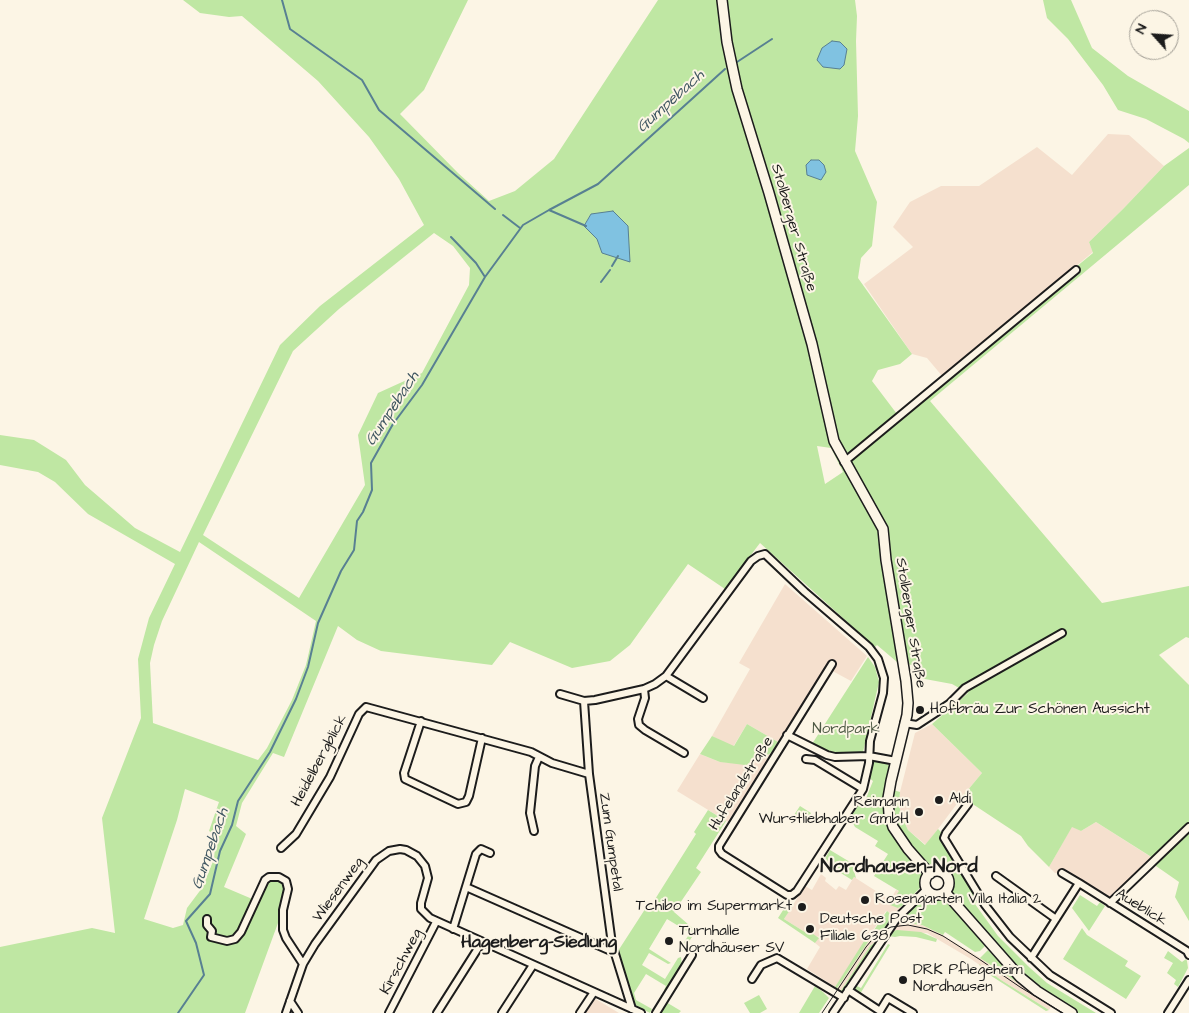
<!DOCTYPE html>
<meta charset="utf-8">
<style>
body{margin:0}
#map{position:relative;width:1189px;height:1013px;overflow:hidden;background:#fcf5e5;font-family:"Architects Daughter",sans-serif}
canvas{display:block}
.north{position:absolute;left:1129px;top:10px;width:50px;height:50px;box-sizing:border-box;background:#fcf5e5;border:1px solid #a29e95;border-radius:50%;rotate:296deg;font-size:14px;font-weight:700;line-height:20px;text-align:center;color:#1c1c1c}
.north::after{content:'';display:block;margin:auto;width:18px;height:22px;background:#1c1c1c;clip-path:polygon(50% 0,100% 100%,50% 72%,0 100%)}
</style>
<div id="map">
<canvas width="1189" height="1013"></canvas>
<div class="north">N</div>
</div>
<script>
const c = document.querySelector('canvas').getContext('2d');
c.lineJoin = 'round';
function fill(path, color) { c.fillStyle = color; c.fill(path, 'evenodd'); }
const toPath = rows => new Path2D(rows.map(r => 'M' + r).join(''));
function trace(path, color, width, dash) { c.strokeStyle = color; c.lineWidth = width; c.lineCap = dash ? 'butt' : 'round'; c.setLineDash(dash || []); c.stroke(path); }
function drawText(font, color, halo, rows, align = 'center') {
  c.font = font + ' "Architects Daughter",sans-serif'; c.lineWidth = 4; c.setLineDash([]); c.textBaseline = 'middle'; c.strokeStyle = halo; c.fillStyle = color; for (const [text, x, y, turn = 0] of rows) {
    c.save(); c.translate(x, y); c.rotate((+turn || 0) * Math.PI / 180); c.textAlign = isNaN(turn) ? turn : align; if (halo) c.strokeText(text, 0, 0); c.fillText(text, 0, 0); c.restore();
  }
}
const built = toPath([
 [1108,134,1129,135,1164,166,1123,209,1089,242,1093,252,943,377,927,358,912,354,864,284,913,247,893,227,910,202,941,186,979,186,1037,147,1072,175],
 [785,584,867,656,851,681,825,667,778,742,747,724,733,747,712,736,750,669,739,663],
 [932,724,982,773,962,797,926,845,908,830,901,815,899,805,900,792,915,733],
 [771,753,728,822,677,791,700,754,720,762,751,763],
 [1096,822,1151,857,1114,896,1106,897,1067,873,1055,873,1049,867,1072,826,1081,831],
 [821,874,826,878,825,881,836,890,839,886,846,890,854,877,890,900,896,890,899,891,898,908,902,906,893,916,892,914,886,911,835,987,807,969,820,947,815,943,819,937,808,934,784,919,805,886,812,890],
 [898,922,922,925,939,933,974,954,1052,1005,1049,1010,1001,980,971,959,927,933,891,932],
 [886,927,878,940,870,946,840,992,836,990,871,937],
 [594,998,619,1013,584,1013]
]);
const green = toPath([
 [183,0,468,0,424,90,400,114,458,173,489,201,515,191,554,159,658,0,855,0,857,16,856,41,858,116,855,151,877,202,872,246,861,258,858,278,912,354,900,364,878,370,872,381,897,414,1093,253,1089,242,1123,209,1164,166,1189,148,1189,185,930,401,1102,603,1189,586,1189,638,1186,637,1159,655,1189,685,1189,921,1175,897,1179,882,1156,866,1153,858,1096,822,1081,831,1072,827,1049,867,1028,846,1021,836,962,797,982,773,932,724,968,693,952,684,914,677,912,665,897,662,877,645,875,647,760,543,725,589,688,564,630,645,610,661,572,668,510,642,492,665,381,651,357,640,338,626,284,757,273,753,242,803,236,826,246,834,224,887,257,901,267,882,272,879,278,879,283,882,285,890,278,923,245,1013,0,1013,0,947,92,928,115,933,102,818,141,718,138,659,149,618,175,564,88,514,55,482,38,472,0,465,0,435,34,440,66,460,85,485,135,528,180,552,280,345,320,306,424,225,399,179,369,137,318,81,242,16,229,17,200,13],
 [591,214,603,253,597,239,584,226],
 [434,233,453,246,470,268,469,285,422,373,378,393,358,435,365,485,299,598,203,535,293,351,339,309],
 [817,446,831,448,843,472,825,484],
 [199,542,316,621,306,665,292,700,267,748,258,760,153,723,150,663,154,645,162,621],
 [185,789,219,802,209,831,216,835,214,859,202,888,187,908,183,925,173,928,144,919,177,820],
 [1043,0,1071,0,1092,48,1128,76,1189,111,1189,143,1184,139,1146,119,1118,110,1103,85,1068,39,1047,18],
 [868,657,875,667,879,682,863,752,830,753,812,744],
 [747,724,778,742,771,753,751,764,745,765,720,762,700,754,712,736,734,746],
 [877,760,884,761,888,764,890,769,886,790,904,850,924,877,921,887,902,906,898,908,890,905,899,891,874,876,888,854,875,846,878,841,855,827,850,818,859,804,863,806,873,781,868,777,871,767,873,763],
 [893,790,900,792,899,804,901,815,908,830,925,845,938,829,944,835,979,900,975,904,998,936,1029,967,1047,983,1096,1013,1077,1013,1028,980,957,900,952,892,950,876,941,868,934,869,925,862,901,833,893,814,892,804],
 [800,806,811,813,806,822,794,815],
 [708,810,726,821,696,868,701,872,674,912,696,931,682,952,679,950,690,933,667,919,649,949,671,963,668,964,649,953,642,965,665,979,678,958,681,957,682,966,666,991,664,990,666,986,646,974,634,993,636,1000,652,1009,650,1013,635,1005,618,951,649,903,652,904,696,834,694,832],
 [830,850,855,865,854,871,856,878,854,877,852,880,823,862],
 [1080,895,1097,906,1100,902,1105,906,1089,931,1072,908],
 [930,896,946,901,970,925,985,946,980,951,975,952,945,932,943,935,922,925,898,922,917,904],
 [789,901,794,904,784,919,808,934,810,932,819,938,815,943,778,918],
 [887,911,893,916,886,927,876,933,874,930],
 [1082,928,1087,935,1128,961,1125,966,1141,976,1126,999,1063,959],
 [897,930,921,932,937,939,936,942,916,937,900,936,895,937,888,936,891,932],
 [871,934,872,936,836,990,835,987,868,935],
 [878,940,843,993,840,992,870,946],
 [888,944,890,945,860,994,853,989,855,985,861,988],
 [988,950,1014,976,1052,1005,980,958],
 [1168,951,1182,962,1186,959,1187,961,1188,968,1178,987,1174,984,1176,980,1167,973,1173,963,1164,958],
 [979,964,1001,980,1049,1010,1046,1011,982,970],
 [815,986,823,992,829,998,819,1013,799,1013],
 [759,995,767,1009,760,1013,750,1013,744,1003],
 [666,1002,681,1011,679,1013,659,1013]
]);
const water = toPath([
 [832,41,840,42,847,49,844,65,840,69,823,67,817,60,822,48,832,41],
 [811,160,819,160,824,165,826,172,821,180,807,175,806,165,811,160],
 [613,211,628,226,630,262,602,253,597,239,584,226,591,214,613,211]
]);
const stream = toPath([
 [282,0,290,29,362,80,379,110,495,209],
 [737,62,772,39],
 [549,210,586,226],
 [503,215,520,228],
 [451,237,476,263,485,277],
 [612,266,618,256],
 [601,282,610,270],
 [178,1013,204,975,196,943,186,921,210,894,220,851,232,825,238,801,270,752,296,699,308,667,318,623,341,571,354,550,357,521,363,512,372,490,371,463,393,424,422,385,485,277,523,225,549,210,598,184,725,69]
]);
const minor = toPath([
 [844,462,1076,270],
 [666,676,703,698],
 [644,689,645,698,638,719,639,725,645,730,684,753],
 [560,694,584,701,595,700,644,689,655,684,666,676,751,561,758,556,765,554,805,592,869,647,878,659,884,678,883,693,870,741,869,763,863,789,797,891,792,895,787,895,722,854,719,850,719,846,832,664],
 [584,701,589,774,612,944,632,1009],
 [421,721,404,773,405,779,458,804,466,802,469,796,482,738],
 [904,723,917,725,949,704,965,688,1062,633],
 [787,735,827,755,835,757,869,756,896,761],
 [806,759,815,760,863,789],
 [968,804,946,833,944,838,985,905,1010,937,1050,975,1111,1013],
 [534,831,530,813,535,766,539,757],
 [281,848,296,834,330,777,359,714,366,707,531,752,552,763,589,774],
 [1062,873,1079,883],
 [996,876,1056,919],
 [466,887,613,952],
 [1110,903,1189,827],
 [207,919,207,925,212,931,211,937,227,941,235,939,241,932,265,880,269,877,279,877,286,881,288,889,283,910,283,930,286,938,303,964],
 [453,929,476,854,481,849,490,853],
 [1031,958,1079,883,1187,951,1189,955],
 [752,979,761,965,777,958,844,998],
 [848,990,880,1011,888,998,913,1013],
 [290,1001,298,1013],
 [286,1013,303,964,315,944,376,860,389,851,400,849,406,850,417,856,425,866,428,878,421,903,421,909,430,918,641,1013],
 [389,1013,436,922],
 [437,1013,482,942],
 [502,1013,533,965],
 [580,1013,594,992],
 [656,1013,692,955],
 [833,1013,897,918,927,889],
 [1168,1013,1189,980]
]);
const secondary = toPath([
 [722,0,727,42,737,89,769,193,812,344,834,441,883,529,886,560,906,681,908,703,907,715,891,781,888,798,889,814,893,827,908,849,930,874],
 '925 883a12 12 0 1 1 24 0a12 12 0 1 1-24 0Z',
 [945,892,1020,977,1037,991,1072,1013]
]);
const tram = toPath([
 [822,1013,866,947,876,935,891,927,908,925,927,929,943,936,979,959,1020,987,1063,1013]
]);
const markers = [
 [920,710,5,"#1c1c1c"],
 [939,800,5,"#1c1c1c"],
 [919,812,5,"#1c1c1c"],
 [865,900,5,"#1c1c1c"],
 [802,907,5,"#1c1c1c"],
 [810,929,5,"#1c1c1c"],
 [669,941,5,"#1c1c1c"],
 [903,980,5,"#1c1c1c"]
];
const streetNames = [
 ["Stolberger Straße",793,228,74],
 ["Stolberger Straße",910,623,81],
 ["Heidelbergblick",320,761,-62],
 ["Hufelandstraße",742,784,-58],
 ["Zum Gumpetal",610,842,82],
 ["Wiesenweg",339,890,-54],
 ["Aueblick",1141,908,32],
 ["Kirschweg",402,962,-62]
];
const poiNames = [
 ["Hofbräu Zur Schönen Aussicht",930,710],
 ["Aldi",949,800],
 ["Reimann",909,803,"right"],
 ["Wurstliebhaber GmbH",909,820,"right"],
 ["Rosengarten Villa Italia 2",875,900],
 ["Tchibo im Supermarkt",792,907,"right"],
 ["Deutsche Post",820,920],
 ["Filiale 638",820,937],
 ["Turnhalle",679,932],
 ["Nordhäuser SV",679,949],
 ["DRK Pflegeheim",913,971],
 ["Nordhausen",913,988]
];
const parkNames = [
 ["Nordpark",846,730]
];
const waterNames = [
 ["Gumpebach",671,102,-42],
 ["Gumpebach",393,409,-57],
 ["Gumpebach",211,849,-71]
];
const quarterNames = [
 ["Hagenberg-Siedlung",539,943]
];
const districtNames = [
 ["Nordhausen-Nord",899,868]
];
fill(built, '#f5e0ce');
fill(green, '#bfe7a3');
fill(water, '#80c2e1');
trace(water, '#588092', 1);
trace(stream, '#588092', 2);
trace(minor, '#1c1c1c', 10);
trace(secondary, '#1c1c1c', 12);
trace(minor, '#fcf5e5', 6);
trace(secondary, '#fcf5e5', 9);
trace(tram, '#1c1c1c', 1);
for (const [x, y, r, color] of markers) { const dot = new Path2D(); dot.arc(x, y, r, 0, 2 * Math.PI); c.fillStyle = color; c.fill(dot); trace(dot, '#fcf5e5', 2); }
drawText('15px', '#1c1c1c', '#fcf5e5', streetNames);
drawText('15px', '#1c1c1c', '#fcf5e5', poiNames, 'left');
drawText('15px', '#4d5944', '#fcf5e5', parkNames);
drawText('italic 16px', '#3f5661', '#fcf5e5', waterNames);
drawText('bold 18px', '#1c1c1c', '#fcf5e5', quarterNames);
drawText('bold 20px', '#1c1c1c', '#fcf5e5', districtNames);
</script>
